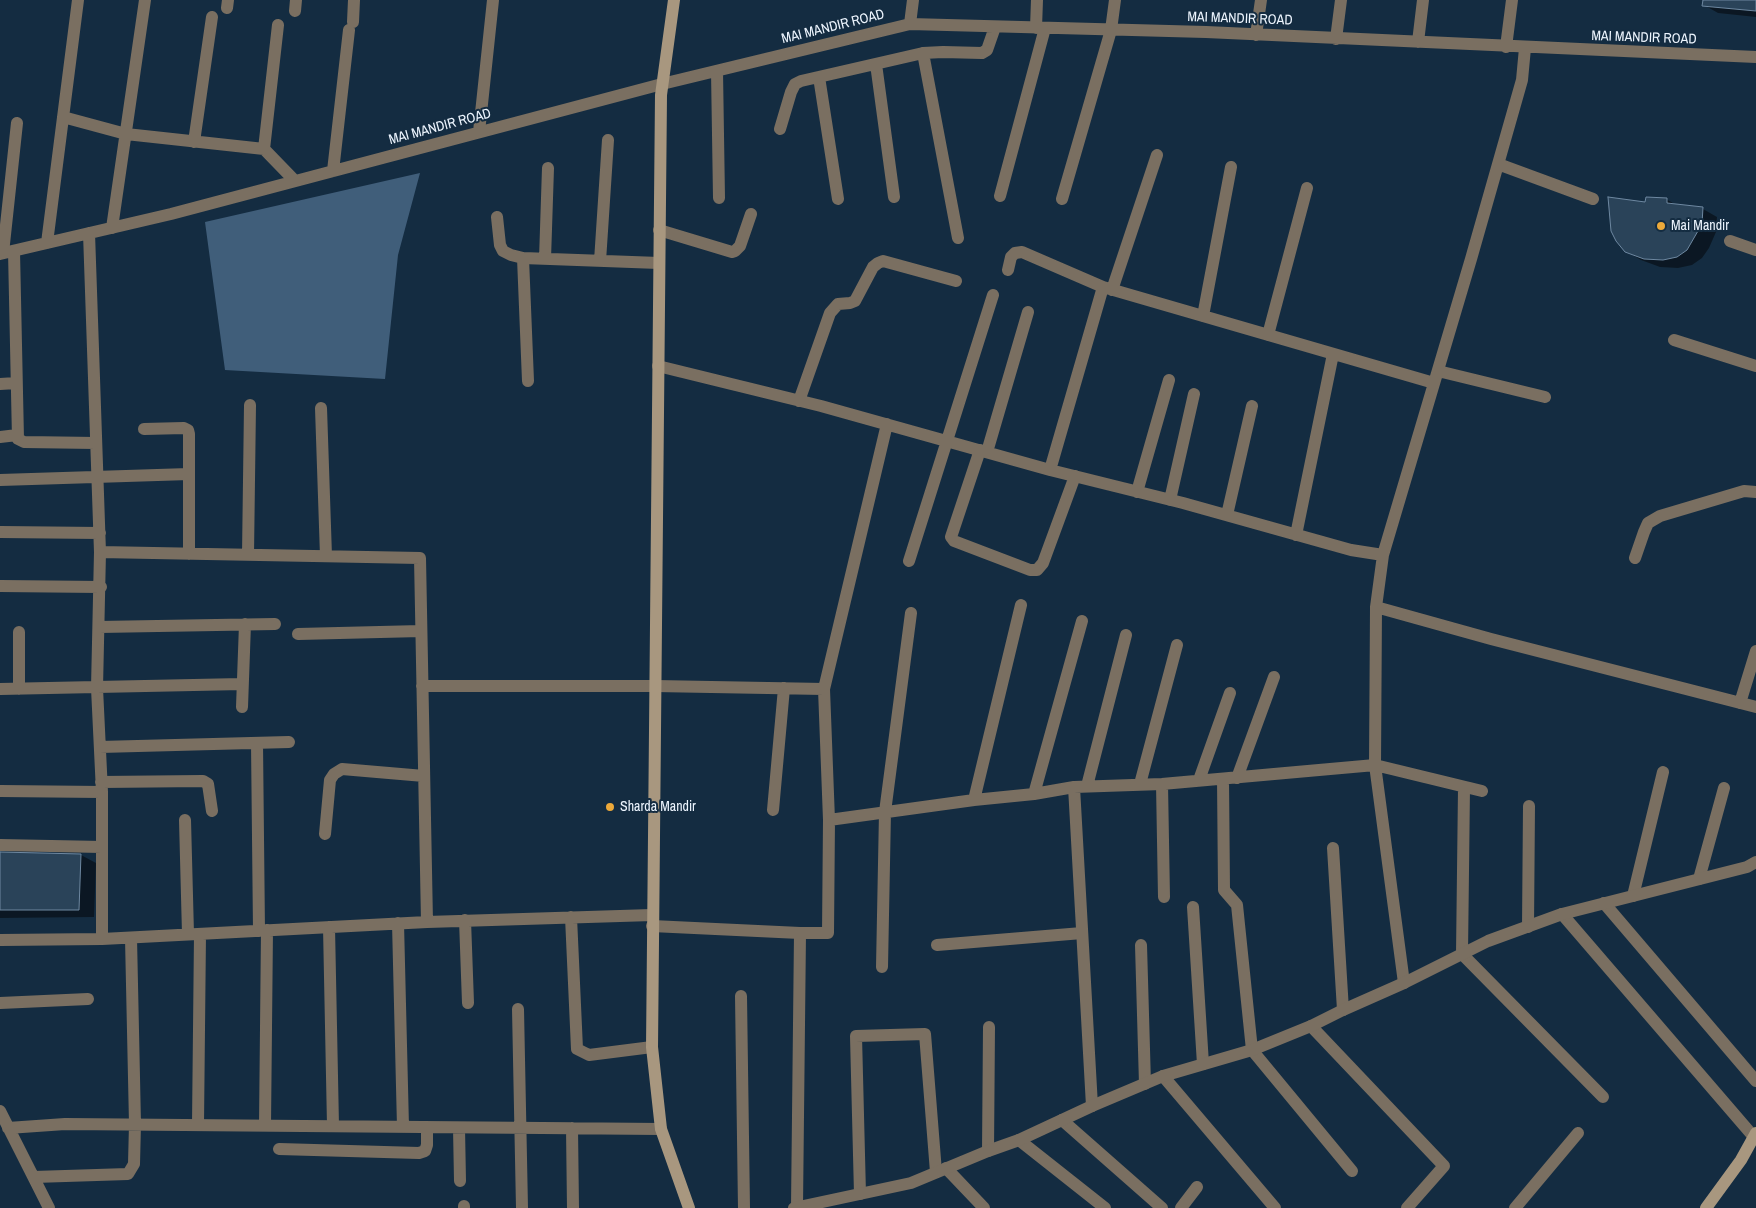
<!DOCTYPE html>
<style>
body{margin:0}
canvas{display:block;background:#142c41}
</style>
<canvas width="1756" height="1208"></canvas>
<script>
const c = document.querySelector('canvas').getContext('2d');
c.lineJoin = 'round';
function fill(path, color) { c.fillStyle = color; c.fill(path, 'evenodd'); }
const toPath = rows => new Path2D(rows.map(r => 'M' + r).join(''));
function trace(path, color, width, dash) { c.strokeStyle = color; c.lineWidth = width; c.lineCap = dash ? 'butt' : 'round'; c.setLineDash(dash || []); c.stroke(path); }
function drawText(font, color, halo, rows, align = 'center') {
  c.font = font + ' "Archivo Narrow",sans-serif'; c.lineWidth = 4; c.setLineDash([]); c.textBaseline = 'middle'; c.strokeStyle = halo; c.fillStyle = color; for (const [text, x, y, turn = 0] of rows) {
    c.save(); c.translate(x, y); c.rotate((+turn || 0) * Math.PI / 180); c.textAlign = isNaN(turn) ? turn : align; if (halo) c.strokeText(text, 0, 0); c.fillText(text, 0, 0); c.restore();
  }
}
const water = toPath([
 [420,173,398,255,385,379,225,370,205,222]
]);
const shadow = toPath([
 [1704,0,1756,0,1756,17,1718,13,1704,5],
 [1666,199,1678,206,1703,209,1717,217,1716,232,1709,248,1702,258,1692,265,1678,268,1660,267,1641,260,1626,251,1646,204],
 [0,853,81,855,96,863,94,917,0,918]
]);
const building = toPath([
 [1703,0,1756,0,1756,11,1702,6,1703,0],
 [1608,197,1645,202,1646,197,1667,198,1667,203,1703,207,1702,224,1687,250,1677,257,1663,260,1644,259,1625,252,1616,241,1611,231,1608,197],
 [0,852,81,854,79,910,0,910,0,852]
]);
const minor = toPath([
 [227,8,228,0],
 [295,11,296,0],
 [353,22,354,0],
 [910,24,913,0],
 [1036,28,1037,0],
 [1256,35,1261,0],
 [1336,39,1341,0],
 [1418,42,1423,0],
 [1506,47,1512,0],
 [1525,48,1522,80,1471,259,1383,555,1376,607,1491,639,1756,707],
 [923,53,958,238],
 [876,64,894,197],
 [717,71,719,198],
 [819,77,838,199],
 [63,117,126,134,264,149,295,181],
 [780,129,791,92,795,84,801,81,923,53,943,52,982,53,987,50,995,27],
 [479,132,493,0],
 [194,142,212,17],
 [264,149,278,25],
 [1498,164,1593,199],
 [333,171,349,30],
 [1000,196,1045,28],
 [1062,199,1111,30,1115,0],
 [497,217,500,245,503,251,511,255,523,258,659,263],
 [112,228,145,0],
 [659,230,732,252,735,251,740,246,751,214],
 [89,233,100,552],
 [1730,241,1756,250],
 [47,243,78,0],
 [14,251,18,439,24,442,96,443],
 [3,253,17,123],
 [0,254,171,214,662,84,910,24,1206,32,1756,57],
 [523,258,528,381],
 [545,259,548,168],
 [600,261,608,140],
 [1008,270,1011,257,1015,253,1022,252,1103,287],
 [1112,290,1157,155],
 [1203,316,1231,167],
 [1268,335,1307,188],
 [1674,340,1756,366],
 [658,366,821,406,1050,470,1183,503,1351,550,1383,555],
 [1438,371,1545,397],
 [0,384,16,383],
 [799,401,830,313,838,304,850,303,855,301,873,267,878,263,883,261,956,281],
 [321,408,326,556],
 [887,424,824,689,829,820,974,800,1034,794,1074,787],
 [144,429,184,428,188,430,189,434,189,554],
 [0,437,17,435],
 [980,450,951,537,954,541,1030,570,1037,570,1043,563,1075,476],
 [987,452,1028,312],
 [1050,470,1103,287,1434,383],
 [0,480,189,474],
 [1137,492,1169,380],
 [1170,500,1194,394],
 [1227,515,1252,406],
 [0,532,100,533],
 [1296,535,1333,354],
 [248,555,250,405],
 [1635,558,1644,532,1648,523,1660,516,1744,491,1756,492],
 [909,561,993,295],
 [0,586,101,587],
 [1376,607,1375,765,1404,983],
 [99,627,275,624],
 [19,632,19,689],
 [298,634,421,631],
 [422,686,655,686,824,689],
 [0,689,242,684],
 [1740,703,1756,651],
 [242,707,245,624],
 [257,743,259,931],
 [100,747,289,742],
 [1237,778,1274,677],
 [1223,779,1224,890,1237,905,1252,1050,1352,1171],
 [1199,780,1230,693],
 [101,782,203,781,208,784,212,811],
 [1140,784,1177,645],
 [1162,784,1164,897],
 [1087,786,1126,635],
 [1464,788,1462,954,1603,1097],
 [0,791,102,792],
 [1034,794,1082,621],
 [974,800,1021,605],
 [773,810,784,688],
 [185,820,188,934],
 [325,834,330,780,334,774,342,769,424,776],
 [0,845,102,847],
 [1333,848,1343,1010],
 [1699,879,1724,788],
 [1633,896,1663,772],
 [1604,903,1756,1081],
 [1193,907,1203,1064],
 [1562,914,1754,1137],
 [571,917,577,1049,589,1055,652,1047],
 [465,920,468,1003],
 [398,923,403,1127],
 [652,926,800,933,828,933,829,820],
 [329,927,333,1126],
 [1528,927,1529,806],
 [102,939,102,792,97,688,100,552,420,558,427,922],
 [0,940,102,939,427,922,652,915],
 [937,945,1082,933],
 [1141,945,1145,1084],
 [882,967,885,812,911,613],
 [741,996,744,1208],
 [0,1003,88,999],
 [518,1009,522,1208],
 [1311,1026,1444,1166,1407,1208],
 [1163,1076,1275,1208],
 [1092,1106,1074,787,1162,784,1375,765,1482,791],
 [0,1111,49,1208],
 [1062,1120,1162,1208],
 [198,1124,200,934],
 [265,1125,267,930],
 [8,1128,65,1124,661,1129],
 [459,1128,460,1181],
 [572,1128,573,1208],
 [1019,1140,1105,1208],
 [279,1149,419,1153,425,1151,427,1145,427,1127],
 [988,1151,989,1027],
 [946,1168,984,1208],
 [34,1177,128,1174,134,1164,135,1124,131,938],
 [860,1194,856,1036,925,1034,936,1172],
 [464,1206,464,1208],
 [797,1207,800,933],
 [1181,1208,1197,1187],
 [1515,1208,1578,1133]
]);
const tertiary = toPath([
 [794,1208,911,1183,988,1151,1019,1140,1092,1106,1163,1076,1252,1050,1311,1026,1343,1010,1404,983,1488,941,1562,914,1747,867,1756,862]
]);
const secondary = toPath([
 [674,0,661,95,652,1047,661,1129,689,1208],
 [1706,1208,1741,1160,1756,1133]
]);
const markers = [
 [1661,226,5,"#eca93a"],
 [610,807,5,"#eca93a"]
];
const streetNames = [
 ["MAI MANDIR ROAD",1240,19,2],
 ["MAI MANDIR ROAD",833,27,-14],
 ["MAI MANDIR ROAD",1644,38,2],
 ["MAI MANDIR ROAD",440,127,-15]
];
const poiNames = [
 ["Mai Mandir",1671,226],
 ["Sharda Mandir",620,807]
];
fill(water, '#405e7a');
fill(shadow, '#0007');
fill(building, '#2a4359');
trace(building, '#6e88a1', 1);
trace(minor, '#7a6f61', 12);
trace(tertiary, '#7a6f61', 12);
trace(secondary, '#a8977f', 12);
for (const [x, y, r, color] of markers) { const dot = new Path2D(); dot.arc(x, y, r, 0, 2 * Math.PI); c.fillStyle = color; c.fill(dot); trace(dot, '#142c41', 2); }
drawText('14px', '#edf5fe', '#142c41', streetNames);
drawText('14px', '#edf5fe', '#142c41', poiNames, 'left');
</script>
